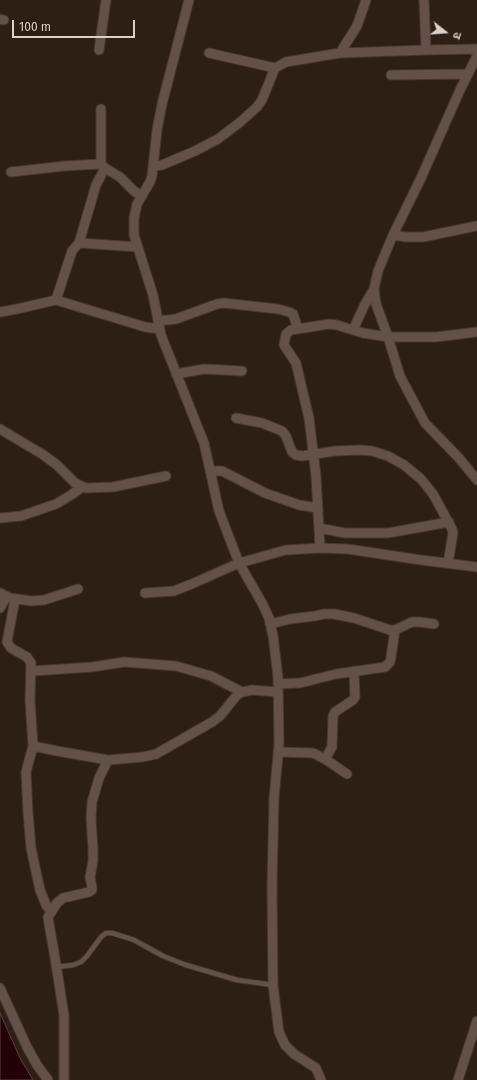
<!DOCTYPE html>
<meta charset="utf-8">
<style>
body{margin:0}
#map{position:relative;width:477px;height:1080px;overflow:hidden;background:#2e1f15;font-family:"Fira Sans","Noto Sans Devanagari",sans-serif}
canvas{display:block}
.north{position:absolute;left:425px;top:12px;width:40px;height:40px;-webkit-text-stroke:3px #2e1f15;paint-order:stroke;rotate:107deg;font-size:11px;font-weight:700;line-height:16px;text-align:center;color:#dbd1ca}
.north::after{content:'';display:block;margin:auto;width:14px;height:18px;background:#dbd1ca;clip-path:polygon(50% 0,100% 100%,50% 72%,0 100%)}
.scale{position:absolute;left:12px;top:20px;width:123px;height:18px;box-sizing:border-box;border:2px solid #dbd1ca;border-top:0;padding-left:5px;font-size:12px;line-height:14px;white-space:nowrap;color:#dbd1ca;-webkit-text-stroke:3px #2e1f15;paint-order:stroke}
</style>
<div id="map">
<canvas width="477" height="1080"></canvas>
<div class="north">उ</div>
<div class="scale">100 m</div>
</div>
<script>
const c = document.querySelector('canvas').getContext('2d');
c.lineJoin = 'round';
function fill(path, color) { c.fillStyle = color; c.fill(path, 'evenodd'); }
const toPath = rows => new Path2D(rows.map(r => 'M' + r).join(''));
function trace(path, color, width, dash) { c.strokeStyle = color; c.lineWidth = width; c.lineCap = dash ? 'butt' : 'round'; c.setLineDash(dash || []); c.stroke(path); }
const water = toPath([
 [0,1013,20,1058,33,1080,0,1080,0,1013]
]);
const lane = toPath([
 [57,967,73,965,81,962,87,956,101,937,106,933,112,933,134,940,163,956,186,965,237,980,273,985]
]);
const street = toPath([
 [189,0,162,104,157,130,152,176,150,182,137,204,134,218,134,235,153,295,161,335,204,443,219,511,239,563,262,603,269,618,273,636,278,677,279,744,274,798,272,886,273,985,279,1032,285,1045,294,1054,316,1068,321,1080],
 [424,0,426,50],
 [0,19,4,20],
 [99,50,106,0],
 [209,53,275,68],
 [340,53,357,26,366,0],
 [477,56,460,90,421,178,393,235,378,271,374,289,376,304,388,337,400,376,425,423,459,458,477,480],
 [391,75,467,74],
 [101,109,101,164,105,168,120,177,134,191,141,196],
 [153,166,162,165,195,151,218,139,239,123,257,107,262,100,275,68,286,62,340,53,426,50,477,49],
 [11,172,64,166,101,164],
 [393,235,406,237,423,237,477,226],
 [79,243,96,185,105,168],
 [56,300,72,251,79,243,138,247],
 [0,312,17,309,56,300,145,327,160,329],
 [158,321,176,319,217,304,224,303,278,309,289,312,293,314,298,329],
 [353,330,364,306,374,289],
 [176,374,204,369,242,371],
 [236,418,262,423,282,431,286,436,292,452,296,455,302,456,335,451,360,450,372,451,388,456,404,465,421,479,433,494,452,529,453,533,448,563],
 [0,429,42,454,57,465,75,483,86,488,113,487,166,476],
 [210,471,222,471,265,493,299,505,318,508],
 [0,518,21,516,56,504,71,495,82,487],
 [319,528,345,533,388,533,449,522],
 [320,548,316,476,309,418,296,363,284,345,286,334,291,330,329,324,337,325,363,333,388,337,436,337,477,332],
 [0,593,10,598,32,601,44,600,78,589],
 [145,593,174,591,194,583,239,563,286,550,320,548,348,549,421,560,477,567],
 [15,599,7,642,11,648,27,657,31,663,30,700,33,746,26,772,28,813,31,848,40,890,46,905,51,912],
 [0,608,6,597],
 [270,624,290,619,315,616,324,614,334,614,354,618,390,630,395,630,412,622,420,622,434,624],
 [32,671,92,667,124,662,176,666,211,676,242,692],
 [278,684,300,683,336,674,385,667,390,662,391,657,395,630],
 [33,746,57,751,108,760,143,757,156,754,212,722,220,716,237,695,242,692,252,690,278,692],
 [278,752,313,753,325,759,347,774],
 [325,759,332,747,333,716,335,712,353,700,355,697,354,671],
 [0,988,27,1047,37,1065,48,1080],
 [64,1080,64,1015,54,952,49,924,48,917,57,903,63,898,89,892,92,890,92,887,90,877,93,861,93,849,91,819,92,802,99,778,108,760],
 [458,1080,477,1021]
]);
fill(water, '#230007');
trace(water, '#5a3f42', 1);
trace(lane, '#453832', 6);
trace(street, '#453832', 11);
trace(lane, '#635147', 4.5);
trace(street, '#635147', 9);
</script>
